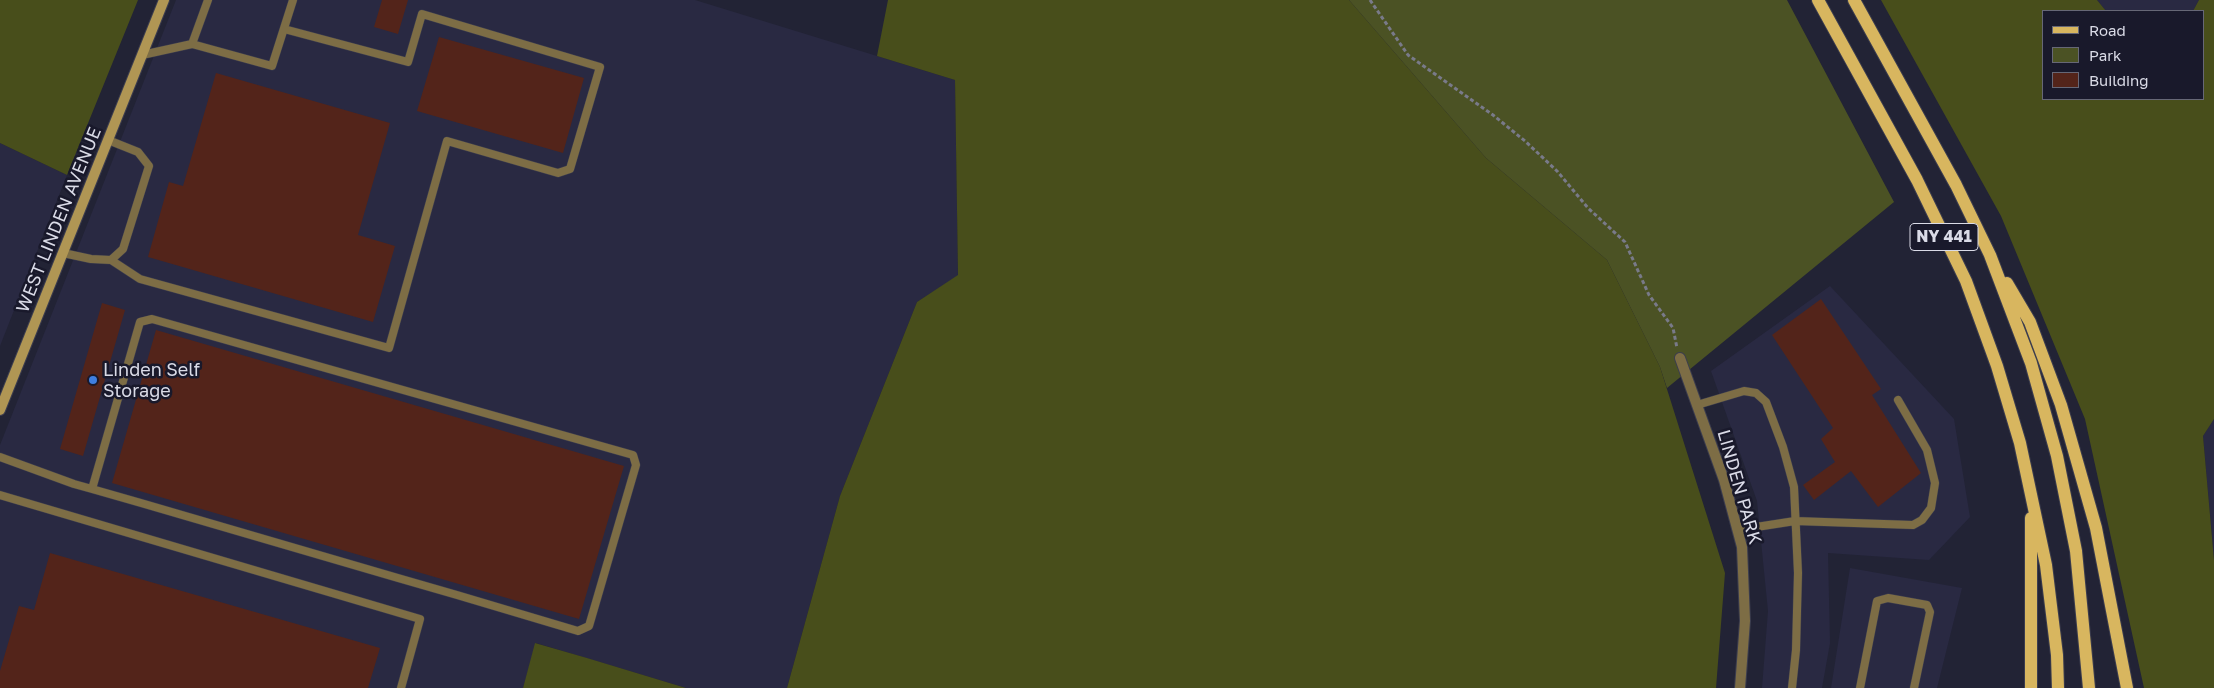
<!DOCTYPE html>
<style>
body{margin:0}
#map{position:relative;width:2214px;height:688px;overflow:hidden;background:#222335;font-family:"Golos Text",sans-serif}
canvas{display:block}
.legend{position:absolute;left:2042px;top:10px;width:162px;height:90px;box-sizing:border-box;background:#19192b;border:1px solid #666776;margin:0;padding:6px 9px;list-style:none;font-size:15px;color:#dadbe7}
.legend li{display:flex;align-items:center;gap:10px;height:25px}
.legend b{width:25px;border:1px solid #666776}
</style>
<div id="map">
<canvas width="2214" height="688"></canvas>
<ul class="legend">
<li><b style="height:6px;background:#d8b65f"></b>Road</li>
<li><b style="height:14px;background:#4b5224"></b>Park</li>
<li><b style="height:14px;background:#53241a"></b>Building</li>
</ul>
</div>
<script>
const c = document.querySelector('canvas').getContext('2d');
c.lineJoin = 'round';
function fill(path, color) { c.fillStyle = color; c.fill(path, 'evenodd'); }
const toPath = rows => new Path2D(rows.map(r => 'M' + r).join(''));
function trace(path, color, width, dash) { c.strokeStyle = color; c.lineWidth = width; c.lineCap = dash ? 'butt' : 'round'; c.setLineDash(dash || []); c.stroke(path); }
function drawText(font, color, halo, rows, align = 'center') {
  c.font = font + ' "Golos Text",sans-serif'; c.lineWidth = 5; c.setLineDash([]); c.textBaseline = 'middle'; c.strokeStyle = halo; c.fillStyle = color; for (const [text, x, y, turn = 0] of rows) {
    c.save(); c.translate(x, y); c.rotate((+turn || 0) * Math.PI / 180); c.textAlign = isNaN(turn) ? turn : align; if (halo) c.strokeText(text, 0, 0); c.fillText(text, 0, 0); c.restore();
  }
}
const built = toPath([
 [176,0,695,0,955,80,958,276,917,302,840,496,787,688,686,688,536,643,523,688,0,688,0,445],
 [2097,0,2199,0,2193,11,2106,11],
 [0,143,67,175,0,346],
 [1830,286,1954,419,1970,517,1929,560,1828,553,1830,643,1822,688,1762,688,1768,611,1757,501,1711,371],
 [2214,419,2214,560,2203,436],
 [1850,568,1962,588,1937,688,1831,688]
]);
const green = toPath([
 [1349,0,1787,0,1894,202,1667,388,1660,367,1607,260,1486,158]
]);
const forest = toPath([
 [0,0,138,0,67,175,0,143],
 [888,0,1349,0,1486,158,1607,260,1660,367,1725,573,1716,688,787,688,840,496,917,302,958,275,955,80,877,56],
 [1881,0,2097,0,2106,11,2043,11,2043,99,2203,99,2203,11,2193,11,2199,0,2214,0,2214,419,2203,436,2214,560,2214,688,2144,688,2085,419,2001,216],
 [535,643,587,658,686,688,523,688]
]);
const building = toPath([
 [382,0,408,0,398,34,374,27],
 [439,37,584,78,563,153,417,111],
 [216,73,390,123,358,235,395,246,373,322,148,257,169,182,183,186],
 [1821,299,1881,389,1872,395,1921,473,1878,507,1851,471,1814,500,1803,485,1835,462,1821,439,1833,428,1772,335],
 [102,303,125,310,83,456,60,449],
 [156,330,624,466,579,619,112,483],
 [50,553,380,648,368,688,0,688,0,671,19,606,34,610]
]);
const path = toPath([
 [1370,0,1408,55,1493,115,1525,141,1557,171,1588,208,1625,242,1649,295,1673,328,1677,348]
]);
const service = toPath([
 [192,44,208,0],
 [142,55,192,44,272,66,293,0],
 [63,253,91,259,111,260,123,249,149,166,138,152,108,140],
 [111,260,140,279,389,348,447,141,558,173,570,169,600,67,422,14,408,62,284,29],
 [1697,405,1744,391,1756,393,1766,402,1783,447,1794,487,1798,573,1796,650,1792,688],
 [0,457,74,484,92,489,141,503,398,578,457,595,578,631,589,626,636,465,633,455,152,319,140,322,92,489],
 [0,495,420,619,401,688],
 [1737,530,1795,521,1913,525,1922,520,1931,508,1935,483,1927,450,1898,400],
 [1860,688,1877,601,1888,598,1927,605,1930,612,1914,688]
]);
const minor = toPath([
 [1680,358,1724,480,1742,547,1745,621,1740,688]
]);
const secondary = toPath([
 [0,410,164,0]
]);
const primary = toPath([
 [1818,0,1917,180,1966,281,1997,366,2020,443,2046,565,2057,655,2058,688],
 [1854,0,1956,185,1990,255,2031,363,2057,456,2076,551,2089,688],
 [2007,283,2030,322,2061,405,2096,528,2127,688],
 [2031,518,2031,688]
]);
const markers = [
 [93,380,5,"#3f7fe0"]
];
const shields = [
 [1944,237,68]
];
const shieldNames = [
 ["NY 441",1944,237]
];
const streetNames = [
 ["WEST LINDEN AVENUE",59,220,-68],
 ["LINDEN PARK",1739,487,74]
];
const poiNames = [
 ["Linden Self",103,370],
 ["Storage",103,391]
];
fill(built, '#292942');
fill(green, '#4b5224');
fill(forest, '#484e1b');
fill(building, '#53241a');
trace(service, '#3c3d4e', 9);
trace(minor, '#3c3d4e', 12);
trace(secondary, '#3c3d4e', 12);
trace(primary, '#3c3d4e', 14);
trace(path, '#797a89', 3, [4, 2.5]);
trace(service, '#7d6d45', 8);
trace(minor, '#7d6d45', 10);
trace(secondary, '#b09654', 10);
trace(primary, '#d8b65f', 12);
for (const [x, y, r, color] of markers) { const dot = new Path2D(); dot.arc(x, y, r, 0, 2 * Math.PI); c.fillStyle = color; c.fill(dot); trace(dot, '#19192b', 2); }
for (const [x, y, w] of shields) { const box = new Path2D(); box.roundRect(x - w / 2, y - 13.5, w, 27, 4); c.fillStyle = '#19192b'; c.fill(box); trace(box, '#dadbe7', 1); }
drawText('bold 16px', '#dadbe7', null, shieldNames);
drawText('18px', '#dadbe7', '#19192b', streetNames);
drawText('18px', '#dadbe7', '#19192b', poiNames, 'left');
</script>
